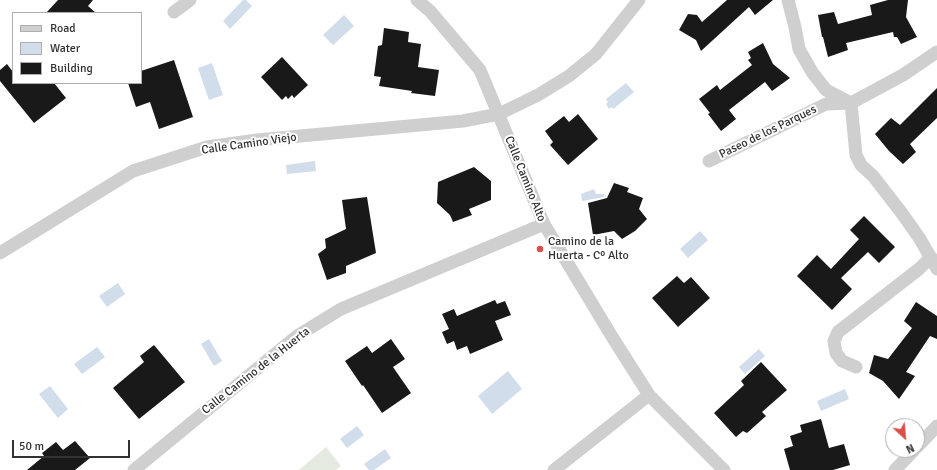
<!DOCTYPE html>
<meta charset="utf-8">
<style>
body{margin:0}
#map{position:relative;width:937px;height:470px;overflow:hidden;background:#fff;font-family:Signika,sans-serif}
canvas{display:block}
.legend{position:absolute;left:12px;top:12px;width:130px;height:72px;box-sizing:border-box;background:#fff;border:1px solid #adadad;margin:0;padding:5px 7px;list-style:none;font-size:12px;color:#323232}
.legend li{display:flex;align-items:center;gap:8px;height:20px}
.legend b{width:20px;border:1px solid #adadad}
.north{position:absolute;left:885px;top:418px;width:40px;height:40px;box-sizing:border-box;background:#fff;border:1px solid #adadad;border-radius:50%;rotate:154deg;font-size:11px;font-weight:700;line-height:16px;text-align:center;color:#323232}
.north::after{content:'';display:block;margin:auto;width:14px;height:18px;background:#d74f47;clip-path:polygon(50% 0,100% 100%,50% 72%,0 100%)}
.scale{position:absolute;left:12px;top:440px;width:118px;height:18px;box-sizing:border-box;border:2px solid #323232;border-top:0;padding-left:5px;font-size:12px;line-height:14px;white-space:nowrap;color:#323232;-webkit-text-stroke:3px #fff;paint-order:stroke}
</style>
<div id="map">
<canvas width="937" height="470"></canvas>
<ul class="legend">
<li><b style="height:5px;background:#cfcfcf"></b>Road</li>
<li><b style="height:11px;background:#d1ddeb"></b>Water</li>
<li><b style="height:11px;background:#191919"></b>Building</li>
</ul>
<div class="north">N</div>
<div class="scale">50 m</div>
</div>
<script>
const c = document.querySelector('canvas').getContext('2d');
c.lineJoin = 'round';
function fill(path, color) { c.fillStyle = color; c.fill(path, 'evenodd'); }
const toPath = rows => new Path2D(rows.map(r => 'M' + r).join(''));
function trace(path, color, width, dash) { c.strokeStyle = color; c.lineWidth = width; c.lineCap = dash ? 'butt' : 'round'; c.setLineDash(dash || []); c.stroke(path); }
function drawText(font, color, halo, rows, align = 'center') {
  c.font = font + ' Signika,sans-serif'; c.lineWidth = 4; c.setLineDash([]); c.textBaseline = 'middle'; c.strokeStyle = halo; c.fillStyle = color; for (const [text, x, y, turn = 0] of rows) {
    c.save(); c.translate(x, y); c.rotate((+turn || 0) * Math.PI / 180); c.textAlign = isNaN(turn) ? turn : align; if (halo) c.strokeText(text, 0, 0); c.fillText(text, 0, 0); c.restore();
  }
}
const green = toPath([
 [326,447,341,466,336,470,299,470]
]);
const water = toPath([
 [243,0,246,0,252,6,230,29,223,21],
 [344,15,354,26,333,45,323,35],
 [212,63,223,95,209,100,198,68],
 [626,83,634,92,613,109,612,107,609,109,606,104,608,102,606,99],
 [315,161,316,171,287,174,286,165],
 [594,189,596,194,604,194,604,197,582,201,581,194],
 [700,231,708,240,688,258,680,249],
 [118,283,125,294,107,307,99,296],
 [209,339,222,361,214,366,201,344],
 [97,347,105,357,82,374,74,364],
 [759,349,765,356,745,374,739,367],
 [508,371,522,389,492,414,478,396],
 [50,386,68,409,58,418,39,394],
 [845,389,849,399,821,411,817,401],
 [357,426,364,435,347,448,340,439],
 [385,449,391,458,374,470,369,470,364,464]
]);
const building = toPath([
 [58,0,93,0,88,6,96,13,46,13],
 [727,0,773,0,755,15,749,7,701,51,696,40,679,30,688,14,697,15,702,22],
 [888,0,908,0,906,17,917,37,901,44,897,37,894,37,893,32,846,43,848,50,828,57,823,37,822,37,818,15,834,12,838,24,872,15,870,5],
 [384,28,409,32,408,42,421,44,418,67,439,70,435,96,411,93,412,91,379,86,381,77,374,76,378,46,382,45],
 [763,43,773,64,790,78,772,91,765,82,729,110,736,119,721,131,708,114,710,113,699,99,717,85,720,90,752,65,748,60,751,58,748,52],
 [282,57,308,85,294,98,292,95,288,99,286,96,282,100,261,77],
 [174,60,193,117,159,129,150,102,136,107,128,83,141,83,141,71],
 [7,64,13,72,13,83,54,83,66,98,34,123,0,81,0,70],
 [937,88,937,118,910,144,916,152,903,164,889,151,875,134,891,118,900,125],
 [578,114,598,139,568,165,550,145,553,142,545,131,564,116,569,122],
 [474,167,491,181,491,200,469,209,472,215,453,222,450,215,437,203,438,182],
 [614,183,629,188,627,192,643,198,639,209,647,219,635,231,622,239,614,231,593,235,588,203,607,198],
 [367,197,376,253,346,266,346,273,327,280,318,254,326,248,325,239,346,229,342,200],
 [864,216,895,247,879,263,868,252,841,278,852,289,832,310,797,276,817,255,831,269,859,239,850,230],
 [677,276,684,283,691,277,710,298,678,327,652,298],
 [495,300,497,304,505,301,511,315,495,321,503,340,470,354,467,346,457,350,454,341,447,344,442,332,449,329,442,314,454,309,457,316],
 [916,302,937,316,937,339,930,336,906,372,915,376,899,399,883,381,869,373,874,355,888,359,912,328,904,321],
 [391,339,405,359,393,367,411,393,382,413,363,385,362,386,345,361,367,346,372,353],
 [154,345,185,382,139,419,113,388,144,362,140,356],
 [761,362,787,390,762,412,766,416,747,433,743,431,736,437,714,413,744,385,741,381],
 [821,419,829,448,844,444,850,465,833,470,790,470,784,449,793,446,790,436,802,432,800,425],
 [75,441,90,458,75,470,27,470,44,456,42,453,56,442,63,450]
]);
const street = toPath([
 [417,0,430,11,480,70,544,224,611,335,649,395,724,470],
 [788,0,795,27,799,49,812,72,826,90,851,103,856,155,861,165,873,176,901,212,920,239,937,269],
 [174,12,190,0],
 [709,161,826,104,851,103,903,75,937,52],
 [0,253,133,171,207,147,257,140,463,121,499,114,538,95,569,76,596,54,639,0],
 [856,367,842,361,836,353,834,341,838,332,919,269,931,257],
 [917,447,937,426],
 [134,470,297,336,341,309,544,224],
 [554,470,649,395],
 [895,470,914,450]
]);
const markers = [
 [540,249,4,"#d74f47"]
];
const streetNames = [
 ["Paseo de los Parques",768,132,-26],
 ["Calle Camino Viejo",249,144,-8],
 ["Calle Camino Alto",525,179,68],
 ["Calle Camino de la Huerta",256,371,-38]
];
const poiNames = [
 ["Camino de la",548,242],
 ["Huerta - Cº Alto",548,256]
];
fill(green, '#e4eadf');
fill(water, '#d1ddeb');
fill(building, '#191919');
trace(street, '#cfcfcf', 13);
for (const [x, y, r, color] of markers) { const dot = new Path2D(); dot.arc(x, y, r, 0, 2 * Math.PI); c.fillStyle = color; c.fill(dot); trace(dot, '#fff', 1.5); }
drawText('12px', '#323232', '#fff', streetNames);
drawText('12px', '#323232', '#fff', poiNames, 'left');
</script>
